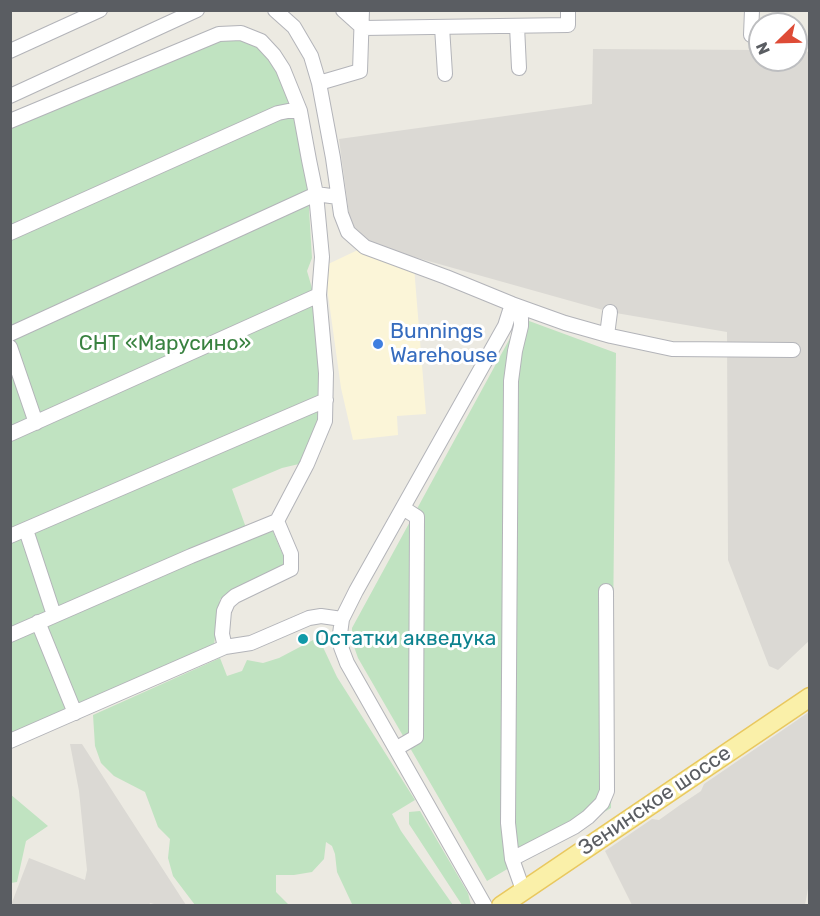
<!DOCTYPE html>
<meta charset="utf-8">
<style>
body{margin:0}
#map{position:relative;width:820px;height:916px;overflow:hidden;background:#eceae2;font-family:Rubik,sans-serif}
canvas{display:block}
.frame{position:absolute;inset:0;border:12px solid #5a5d62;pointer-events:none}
.north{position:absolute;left:748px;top:12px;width:60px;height:60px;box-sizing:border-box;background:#fff;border:2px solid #bdbec0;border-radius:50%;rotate:247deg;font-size:16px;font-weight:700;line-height:24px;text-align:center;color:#5a5d62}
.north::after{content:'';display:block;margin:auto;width:21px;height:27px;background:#de4b36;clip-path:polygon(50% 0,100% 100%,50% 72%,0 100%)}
</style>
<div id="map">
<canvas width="820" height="916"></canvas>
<div class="frame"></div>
<div class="north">N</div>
</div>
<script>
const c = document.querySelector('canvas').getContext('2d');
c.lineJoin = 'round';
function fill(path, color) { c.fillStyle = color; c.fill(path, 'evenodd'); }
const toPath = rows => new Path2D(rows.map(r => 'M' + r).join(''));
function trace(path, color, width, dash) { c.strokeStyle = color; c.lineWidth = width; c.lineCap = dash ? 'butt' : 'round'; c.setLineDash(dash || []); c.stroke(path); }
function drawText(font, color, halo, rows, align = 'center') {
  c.font = font + ' Rubik,sans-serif'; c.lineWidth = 6; c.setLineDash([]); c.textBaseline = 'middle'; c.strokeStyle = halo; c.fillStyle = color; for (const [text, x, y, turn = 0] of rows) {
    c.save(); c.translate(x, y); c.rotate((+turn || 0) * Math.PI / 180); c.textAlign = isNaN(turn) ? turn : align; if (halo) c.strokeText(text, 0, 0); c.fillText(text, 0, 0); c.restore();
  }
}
const commercial = toPath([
 [362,248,414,267,426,414,397,416,398,435,353,440,341,388,324,266]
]);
const industrial = toPath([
 [593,49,760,50,760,60,796,60,796,50,805,50,809,53,810,640,778,670,769,666,728,560,727,332,610,312,364,243,351,229,339,139,592,104],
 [809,712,810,878,805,905,632,905,605,851,652,819,659,820,680,805,701,791,704,784],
 [70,744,82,744,186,905,158,905,150,903,149,906,11,905,29,858,85,880,87,870,79,791]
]);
const green = toPath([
 [241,36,256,42,277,68,291,105,306,160,312,258,307,271,316,302,322,419,299,464,282,468,232,489,249,536,271,527,286,562,283,569,220,599,214,645,11,737,11,129,222,37],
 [521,318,616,353,611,808,487,881,358,658,352,641,352,628],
 [315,639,322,645,337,677,415,800,392,814,401,831,453,905,351,905,352,904,337,872,335,854,332,846,326,842,324,859,312,872,294,875,276,875,276,892,289,905,195,905,173,876,168,858,170,839,158,827,145,792,114,776,101,763,95,746,93,715,220,658,227,676,242,671,247,660,263,663,279,658],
 [10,794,48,826,26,841,17,882,11,883],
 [420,811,468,893,471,905,462,905,409,824,409,812]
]);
const minor = toPath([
 [275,10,294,27,311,56,319,83,333,158,341,214,348,232,365,247,446,277,512,304,565,323,611,336,672,349,793,350],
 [343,10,363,28,568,25,568,10],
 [517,26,519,68],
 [442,27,445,74],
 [751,35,752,10],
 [10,51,100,10],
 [319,83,360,71,362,10],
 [10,96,197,10],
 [10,121,219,34,241,33,261,41,274,55,283,69,300,111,309,160,316,194,322,257,319,295,326,373,325,421,307,464,277,521,191,556,10,635],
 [10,233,278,113,288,111,300,111],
 [512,304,521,318,521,326,515,351,511,381,508,823,512,859,523,890],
 [10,334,316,194,338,197],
 [607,335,610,312],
 [10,347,36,423],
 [10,434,319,295],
 [26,530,54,615],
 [10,536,326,400],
 [38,622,75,713],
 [225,647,222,634,224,611,228,602,235,596,291,569,291,554,277,521],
 [10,741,225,647,251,643,309,618,321,616,342,619],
 [397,748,416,737,417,517,403,508],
 [512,859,574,827,588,817,602,803,607,791,606,591],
 [485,906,347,663,341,647,340,634,342,619,356,591,505,326,512,304]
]);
const major = toPath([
 [501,906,810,697]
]);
const markers = [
 [378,344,6,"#3f7fe0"],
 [303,639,6,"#0f9aa8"]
];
const shopNames = [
 ["Bunnings",390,332],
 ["Warehouse",390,356]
];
const parkNames = [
 ["СНТ «Марусино»",165,344]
];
const cultureNames = [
 ["Остатки акведука",315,639]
];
const streetNames = [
 ["Зенинское шоссе",655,801,-34]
];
fill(commercial, '#fbf5d8');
fill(industrial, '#dbd9d4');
fill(green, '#c0e3c1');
trace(minor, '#b3b4b9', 16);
trace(major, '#e9c85f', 21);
trace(minor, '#fff', 14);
trace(major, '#faf0a9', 18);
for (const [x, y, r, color] of markers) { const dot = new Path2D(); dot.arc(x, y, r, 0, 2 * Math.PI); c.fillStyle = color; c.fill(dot); trace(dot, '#fff', 2); }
drawText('21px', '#366cbe', '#fff', shopNames, 'left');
drawText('21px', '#398240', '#fff', parkNames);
drawText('21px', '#0d838f', '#fff', cultureNames, 'left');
drawText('21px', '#5a5d62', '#fff', streetNames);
</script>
